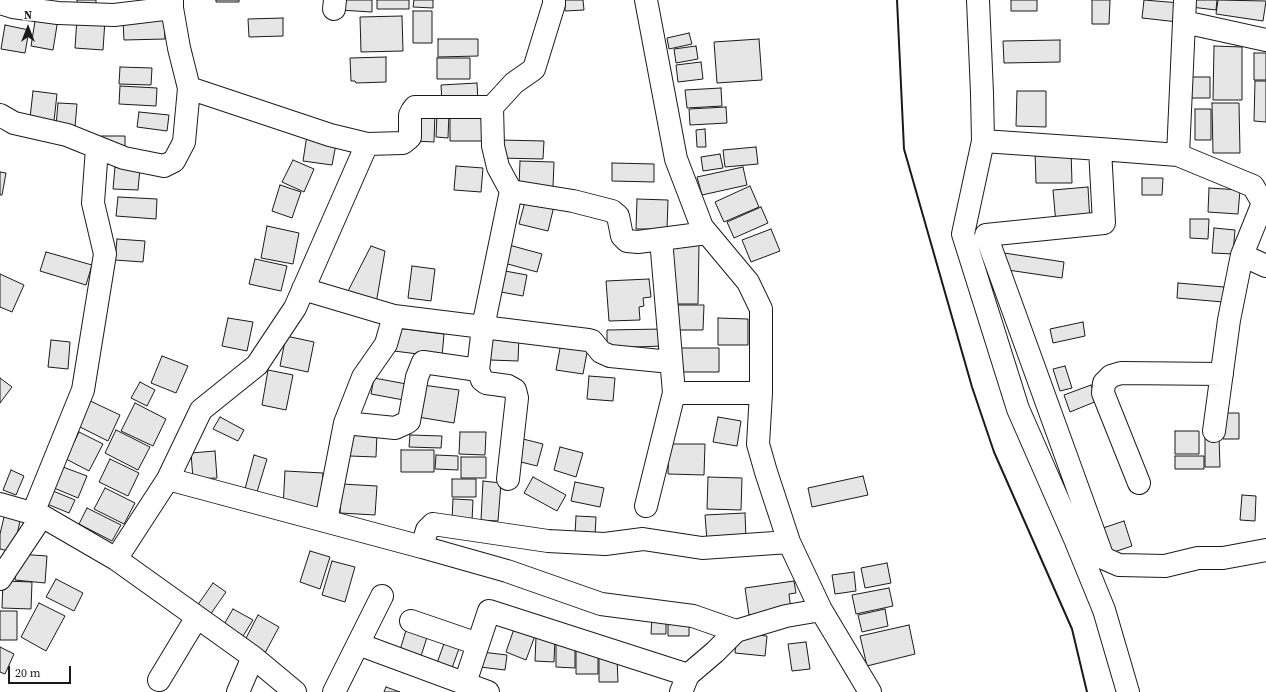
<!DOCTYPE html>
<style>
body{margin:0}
#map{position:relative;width:1266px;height:692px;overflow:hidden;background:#fff;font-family:"Source Serif 4",serif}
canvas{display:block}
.north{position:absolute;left:8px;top:8px;width:40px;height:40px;-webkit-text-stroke:3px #fff;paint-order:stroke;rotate:0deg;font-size:11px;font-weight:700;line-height:16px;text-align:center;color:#1a1a1a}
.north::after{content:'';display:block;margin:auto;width:14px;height:18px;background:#1a1a1a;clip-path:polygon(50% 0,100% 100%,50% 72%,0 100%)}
.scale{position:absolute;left:8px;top:666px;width:63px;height:18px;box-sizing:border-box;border:2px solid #1a1a1a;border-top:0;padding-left:5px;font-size:12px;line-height:14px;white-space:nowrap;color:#1a1a1a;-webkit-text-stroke:3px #fff;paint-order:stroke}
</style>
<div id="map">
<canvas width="1266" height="692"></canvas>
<div class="north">N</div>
<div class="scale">20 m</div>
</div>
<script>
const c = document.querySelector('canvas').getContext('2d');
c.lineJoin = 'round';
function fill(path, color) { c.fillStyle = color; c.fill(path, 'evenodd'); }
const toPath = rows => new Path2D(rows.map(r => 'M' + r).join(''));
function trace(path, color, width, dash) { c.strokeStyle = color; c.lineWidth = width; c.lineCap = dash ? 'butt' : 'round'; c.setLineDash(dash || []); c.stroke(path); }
const building = toPath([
 [77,0,96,0,96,6,77,7,77,0],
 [216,0,239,0,239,2,216,2,216,0],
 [340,0,372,0,372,12,339,10,340,0],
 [377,0,409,0,409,9,377,9,377,0],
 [414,0,433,0,433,8,413,7,414,0],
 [565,0,583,0,584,10,565,11,565,0],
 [1011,0,1037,0,1037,11,1011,11,1011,0],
 [1092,0,1110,0,1109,24,1092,24,1092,0],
 [1144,0,1180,3,1178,22,1142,18,1144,0],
 [1191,0,1217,0,1216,10,1191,7,1191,0],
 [1218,0,1266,1,1263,21,1216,14,1218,0],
 [413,11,432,11,432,43,413,43,413,11],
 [36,15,58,19,53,50,31,46,36,15],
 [402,16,403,51,361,52,360,17,402,16],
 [77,18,105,20,103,50,75,48,77,18],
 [283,18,283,36,249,37,248,19,283,18],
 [164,20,165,39,124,40,123,21,164,20],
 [5,25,29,30,25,53,1,49,5,25],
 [689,33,692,44,669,49,667,38,689,33],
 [438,39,478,39,478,56,438,57,438,39],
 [759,39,762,80,717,83,714,42,759,39],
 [1060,40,1060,62,1004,63,1003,41,1060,40],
 [696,46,698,59,676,63,674,49,696,46],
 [1214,46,1242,47,1242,100,1213,100,1214,46],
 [1254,53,1266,53,1266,80,1254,80,1254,53],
 [386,57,386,82,356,83,355,81,351,81,350,58,386,57],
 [437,58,470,58,470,79,437,79,437,58],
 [701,62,703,79,678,82,676,65,701,62],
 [120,67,152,68,151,85,119,84,120,67],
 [1189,77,1210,77,1210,98,1189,98,1189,77],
 [1255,81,1266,81,1266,122,1254,121,1255,81],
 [477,83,478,101,442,103,441,85,477,83],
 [120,86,157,88,156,106,119,104,120,86],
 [721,88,722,106,687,108,685,90,721,88],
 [33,91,57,94,54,121,30,118,33,91],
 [1017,91,1046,91,1046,127,1016,126,1017,91],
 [58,103,77,104,75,127,56,126,58,103],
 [1212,103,1239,103,1240,153,1213,153,1212,103],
 [726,107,727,123,690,125,689,109,726,107],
 [1195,109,1211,109,1211,140,1195,140,1195,109],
 [416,111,435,112,434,142,414,141,416,111],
 [139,112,169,115,167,131,137,127,139,112],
 [437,114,449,114,448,138,436,137,437,114],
 [450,114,483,114,483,141,450,141,450,114],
 [705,129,706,147,697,147,696,130,705,129],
 [307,135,337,139,332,165,303,161,307,135],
 [102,136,125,136,125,149,102,149,102,136],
 [500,140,544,141,543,159,500,158,500,140],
 [756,147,758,164,725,167,723,150,756,147],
 [1071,150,1072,183,1036,183,1035,151,1071,150],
 [720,154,723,168,703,171,701,157,720,154],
 [293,160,314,169,304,192,282,182,293,160],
 [520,161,554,162,553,187,519,186,520,161],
 [612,163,654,164,654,182,612,181,612,163],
 [456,166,483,168,481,192,454,190,456,166],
 [115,167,140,168,138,190,113,189,115,167],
 [743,167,747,185,702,195,697,177,743,167],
 [0,172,6,173,2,195,0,195,0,172],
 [1142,178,1163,178,1162,195,1142,195,1142,178],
 [280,185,301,192,292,218,272,211,280,185],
 [750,186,759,207,724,222,715,202,750,186],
 [1088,187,1090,222,1056,224,1053,190,1088,187],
 [1209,188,1240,190,1238,214,1208,212,1209,188],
 [118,197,157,199,156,219,116,216,118,197],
 [526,198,554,206,548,231,519,224,526,198],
 [637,199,668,200,667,229,636,229,637,199],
 [761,207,768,223,734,238,727,222,761,207],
 [1190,219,1209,219,1208,239,1190,238,1190,219],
 [267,226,299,233,293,264,261,258,267,226],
 [1214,228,1235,230,1233,254,1212,253,1214,228],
 [771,229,780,251,751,262,742,240,771,229],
 [117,239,145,241,143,262,115,260,117,239],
 [669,244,699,244,698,304,668,304,669,244],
 [509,245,542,254,537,272,504,263,509,245],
 [371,246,385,251,376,304,346,295,371,246],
 [46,252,92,265,86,285,40,271,46,252],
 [1004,253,1064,262,1062,278,1001,269,1004,253],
 [255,259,287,266,281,291,249,284,255,259],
 [412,266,435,269,431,301,408,298,412,266],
 [505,271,527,275,523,296,501,292,505,271],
 [0,274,24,285,12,312,0,307,0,274],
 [649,279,651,297,643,298,644,306,639,307,640,320,609,321,606,281,649,279],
 [1178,283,1224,287,1223,302,1177,298,1178,283],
 [676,305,704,305,703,330,676,330,676,305],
 [228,318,253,322,247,351,222,346,228,318],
 [718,318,748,319,748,345,718,345,718,318],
 [1083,322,1085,336,1053,343,1050,329,1083,322],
 [397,328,444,334,442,357,394,351,397,328],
 [663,329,663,346,607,348,607,330,663,329],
 [491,335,519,336,518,361,490,360,491,335],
 [286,336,314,342,308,372,280,366,286,336],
 [51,340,70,342,68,369,48,367,51,340],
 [561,343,588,347,583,374,556,370,561,343],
 [679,348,719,348,719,372,679,372,679,348],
 [162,356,188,366,176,393,151,383,162,356],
 [1065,366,1072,388,1060,391,1053,369,1065,366],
 [268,370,293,375,286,410,262,405,268,370],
 [589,376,615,378,613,401,587,399,589,376],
 [0,378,12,387,0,403,0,378],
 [374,378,412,385,409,401,371,394,374,378],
 [140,382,155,390,147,406,131,398,140,382],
 [423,385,459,390,454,423,418,417,423,385],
 [1091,385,1097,401,1070,412,1064,395,1091,385],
 [86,399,120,415,108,441,74,424,86,399],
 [135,403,166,419,153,446,121,431,135,403],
 [1224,413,1239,413,1239,439,1223,439,1224,413],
 [220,417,244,430,238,441,213,429,220,417],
 [718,417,741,421,737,446,713,442,718,417],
 [116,430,150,447,138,470,105,453,116,430],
 [1175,431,1199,431,1199,454,1175,454,1175,431],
 [79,432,103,444,89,471,66,459,79,432],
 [351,432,377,433,376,457,350,456,351,432],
 [460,432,486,432,485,455,459,454,460,432],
 [410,435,442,436,441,448,409,447,410,435],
 [1205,437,1219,437,1220,467,1205,467,1205,437],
 [519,438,543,444,537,466,513,460,519,438],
 [669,444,705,444,704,475,668,474,669,444],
 [560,447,583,453,576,477,554,470,560,447],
 [401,450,434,450,434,472,401,472,401,450],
 [215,451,217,478,193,479,191,453,215,451],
 [254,455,267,459,257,492,245,489,254,455],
 [436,455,458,456,458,470,435,469,436,455],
 [1175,456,1204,456,1204,469,1175,469,1175,456],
 [461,457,486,457,486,478,461,478,461,457],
 [110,459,139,473,128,496,99,482,110,459],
 [63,467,87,476,78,498,54,488,63,467],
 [11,470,24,476,16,495,3,490,11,470],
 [285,471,323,473,320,509,283,507,285,471],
 [863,476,868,495,812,507,808,488,863,476],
 [533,477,566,495,557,511,524,493,533,477],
 [708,477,742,478,741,510,707,509,708,477],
 [452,479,476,479,476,497,452,497,452,479],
 [483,481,501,483,498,521,481,520,483,481],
 [575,482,604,488,600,507,571,501,575,482],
 [342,484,377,486,375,515,340,513,342,484],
 [105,488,135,503,124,524,94,509,105,488],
 [53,491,75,500,69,513,47,504,53,491],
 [1242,495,1256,496,1255,521,1240,520,1242,495],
 [453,499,473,500,472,521,452,520,453,499],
 [87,508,121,525,112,541,79,524,87,508],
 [5,513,21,517,13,552,0,549,0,534,5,513],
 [745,513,746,539,707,541,705,515,745,513],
 [576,516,596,517,595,536,575,535,576,516],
 [1124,521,1132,546,1111,553,1103,528,1124,521],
 [310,551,330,557,320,589,300,582,310,551],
 [18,554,47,556,45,583,15,580,18,554],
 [332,561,355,567,345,602,322,595,332,561],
 [887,563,891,583,865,588,861,568,887,563],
 [854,572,856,591,835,594,832,575,854,572],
 [56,579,83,593,74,611,46,597,56,579],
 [3,581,32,582,31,609,2,608,3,581],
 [794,581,796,593,789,594,791,610,749,615,745,588,794,581],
 [213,583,226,592,210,615,197,606,213,583],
 [889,588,893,606,856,614,852,595,889,588],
 [39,603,65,616,46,651,21,637,39,603],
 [233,609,253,620,243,636,223,626,233,609],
 [885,609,888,626,862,632,858,615,885,609],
 [0,611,17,611,17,640,0,640,0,611],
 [258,615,279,627,265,653,244,642,258,615],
 [652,616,666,616,666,634,651,634,652,616],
 [689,618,689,636,668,636,668,619,689,618],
 [909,625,915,654,867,666,860,636,909,625],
 [515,626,536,633,526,660,506,652,515,626],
 [407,627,428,634,421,656,400,650,407,627],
 [737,633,767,636,765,656,735,653,737,633],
 [536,637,555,638,554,662,535,661,536,637],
 [445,641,460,646,452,668,437,663,445,641],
 [556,641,575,642,575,668,556,667,556,641],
 [806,642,810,669,792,671,788,644,806,642],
 [0,647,14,654,5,674,0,672,0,647],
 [576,651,598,651,598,674,576,674,576,651],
 [482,652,507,655,505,670,480,667,482,652],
 [599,658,617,658,618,682,599,682,599,658],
 [386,687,400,692,384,692,386,687]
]);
const minor = toPath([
 [554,0,554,4,534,69,514,83,492,107,493,146,498,167,511,191,573,201,612,211,618,216,622,236,627,241,638,242,707,233],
 [646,0,676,159,702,227,748,282,761,309,761,393,758,444,766,472,789,542,821,610,870,692],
 [978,0,982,93,983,141,963,234,1018,409,1075,539,1104,610,1128,692],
 [1185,0,1178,155,1253,186,1263,203,1266,205],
 [0,3,13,7,58,13,114,15,172,8],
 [334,9,335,0],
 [1184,22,1266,40],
 [189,88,330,135,367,144],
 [0,115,14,123,67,135,124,158,164,166,174,161,184,142,189,88,179,48,172,8,172,0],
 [983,141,1100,149],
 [1178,155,1100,149,1104,223,986,235,1103,558,1119,565,1165,566,1198,558,1223,558,1266,550],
 [1263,203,1242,255,1266,266],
 [303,289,394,316,386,344,363,377,345,423,326,521],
 [394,316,588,340,592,341,601,352,610,356,671,362],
 [478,370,482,380,486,383,508,386,515,390,517,398,508,479],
 [674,393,761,393],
 [345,423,395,428,406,423,409,421,417,377,423,362,478,370,483,327,511,191],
 [1214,431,1229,320,1242,255],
 [168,479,422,547,427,530,433,524,548,541,605,544,643,539,702,548,789,542],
 [1139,483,1103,393,1104,383,1111,376,1121,373,1222,374],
 [0,504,42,516,116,559,253,657,295,692],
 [646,506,674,393,661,239],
 [33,513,83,390,105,254,93,203,97,148],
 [422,547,507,571,601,604,693,616,736,631,786,616,821,610],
 [116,559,168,479,201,410,257,365,295,308,367,144,403,143,408,139,410,137,410,115,412,111,415,107,492,107],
 [0,579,42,516],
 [411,621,478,644],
 [358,644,382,596],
 [159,680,197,617],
 [465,683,489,611,688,675],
 [238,692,253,657],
 [334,692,358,644,488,692],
 [681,692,688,675,715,652,736,631]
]);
const wall = toPath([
 [897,0,904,149,972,387,994,452,1072,629,1087,692]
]);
fill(building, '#e6e6e6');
trace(building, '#1a1a1a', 1);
trace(minor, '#1a1a1a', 24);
trace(minor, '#fff', 22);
trace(wall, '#1a1a1a', 2);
</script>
